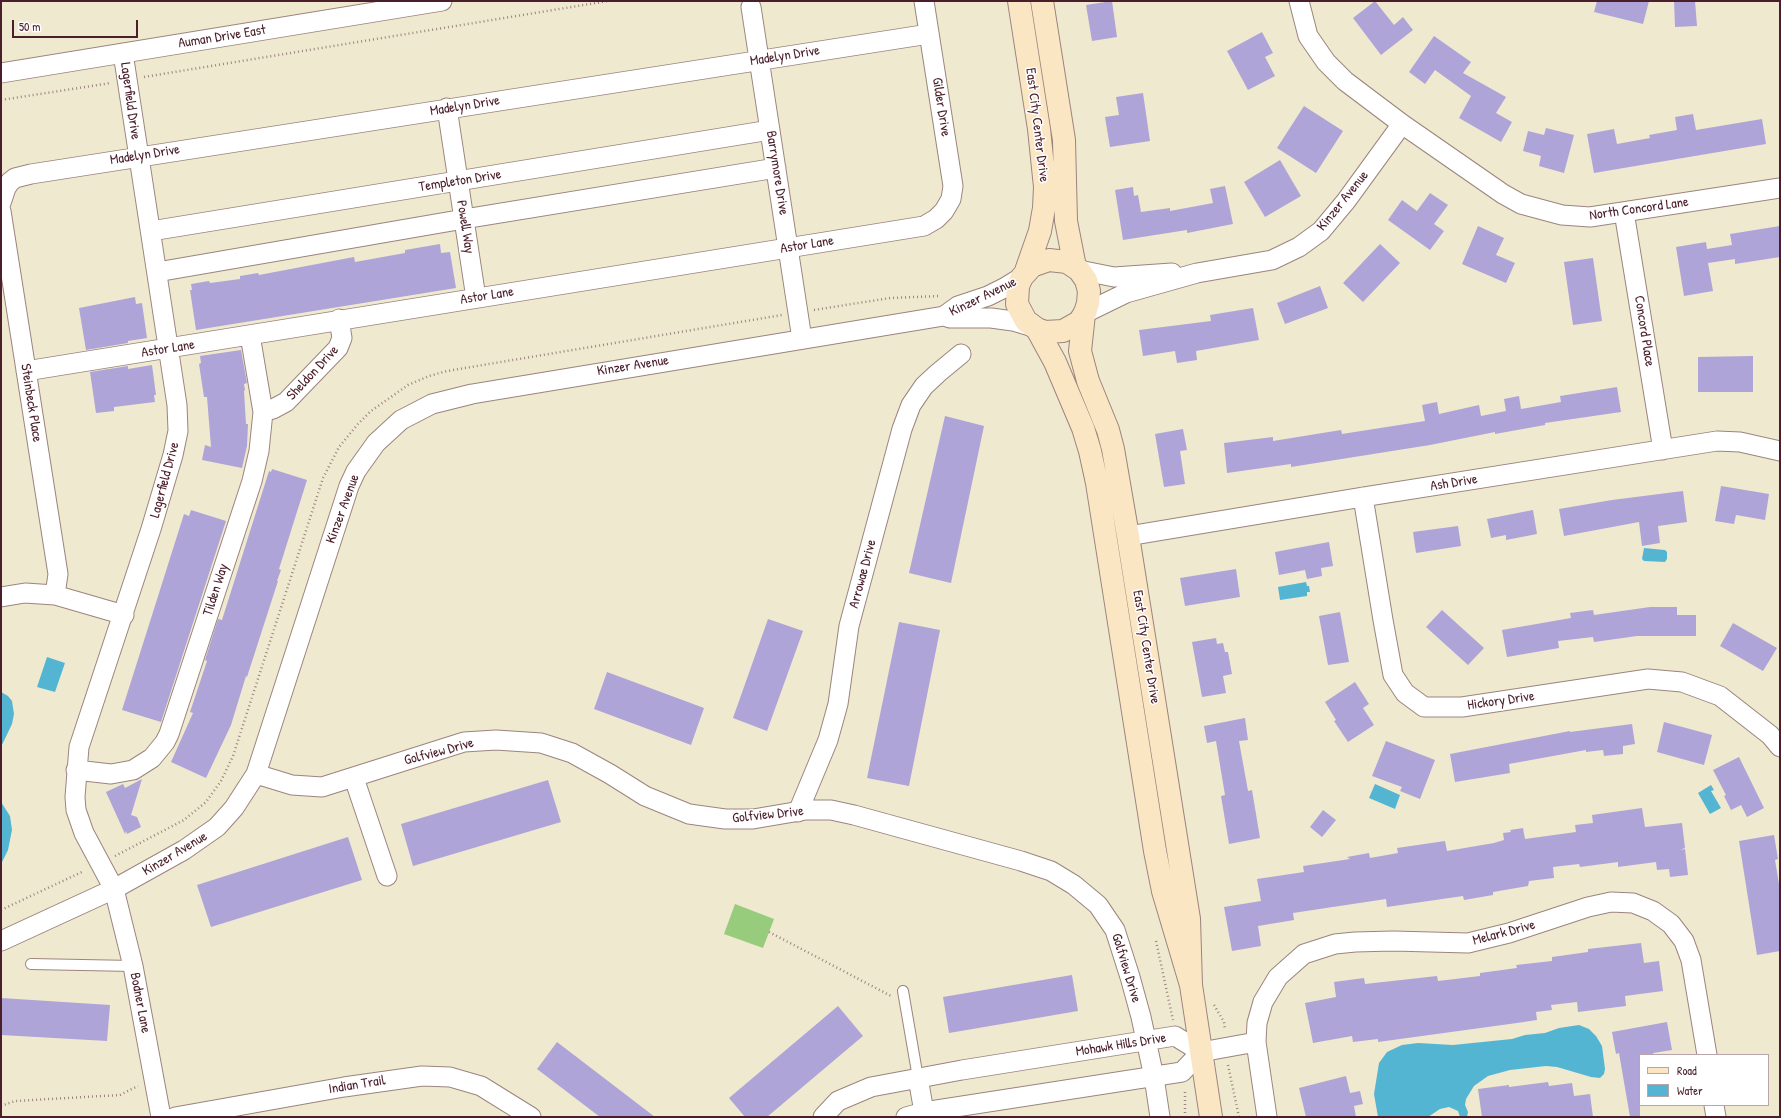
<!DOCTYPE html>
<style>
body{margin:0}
#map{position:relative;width:1781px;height:1118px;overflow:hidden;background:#efe9d0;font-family:"Patrick Hand",sans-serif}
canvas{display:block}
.frame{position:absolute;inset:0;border:2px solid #4a1f2b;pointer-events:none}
.legend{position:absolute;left:1639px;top:1054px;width:130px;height:52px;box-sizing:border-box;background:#fff;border:1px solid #b7a5aa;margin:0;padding:5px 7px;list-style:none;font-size:12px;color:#4a1f2b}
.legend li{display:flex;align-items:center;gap:8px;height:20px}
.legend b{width:20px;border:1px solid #b7a5aa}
.scale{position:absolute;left:12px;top:20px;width:126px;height:18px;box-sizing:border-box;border:2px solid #4a1f2b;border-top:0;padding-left:5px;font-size:12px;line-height:14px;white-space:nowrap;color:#4a1f2b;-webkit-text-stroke:3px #fff;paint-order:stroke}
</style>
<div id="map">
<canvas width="1781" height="1118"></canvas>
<div class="frame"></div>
<ul class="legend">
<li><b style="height:5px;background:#fbe6c4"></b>Road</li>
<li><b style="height:11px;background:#54b5d3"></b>Water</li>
</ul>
<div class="scale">50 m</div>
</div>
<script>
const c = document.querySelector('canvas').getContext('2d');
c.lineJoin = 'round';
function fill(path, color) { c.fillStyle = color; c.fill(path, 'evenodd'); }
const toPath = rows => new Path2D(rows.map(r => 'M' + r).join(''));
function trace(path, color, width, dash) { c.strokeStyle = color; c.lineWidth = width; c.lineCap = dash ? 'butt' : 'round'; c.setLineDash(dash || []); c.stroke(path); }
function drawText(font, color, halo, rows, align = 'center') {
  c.font = font + ' "Patrick Hand",sans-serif'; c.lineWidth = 3; c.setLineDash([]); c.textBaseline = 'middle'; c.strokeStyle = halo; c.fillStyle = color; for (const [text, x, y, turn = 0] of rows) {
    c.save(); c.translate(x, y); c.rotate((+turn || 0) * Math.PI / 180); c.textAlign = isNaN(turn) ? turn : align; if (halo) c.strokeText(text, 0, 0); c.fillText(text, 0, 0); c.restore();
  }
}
const green = toPath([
 [735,904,774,919,763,948,724,934]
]);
const water = toPath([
 [1644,548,1665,550,1667,552,1667,559,1665,562,1644,561,1642,559],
 [1306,582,1307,586,1309,586,1310,592,1307,592,1307,596,1280,600,1278,587],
 [47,657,65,663,55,692,37,687],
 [1,692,8,696,12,701,14,714,12,724,1,747],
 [1375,784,1400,795,1395,809,1369,798],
 [1711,785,1714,790,1711,791,1721,808,1710,814,1698,793],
 [1,802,10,816,12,830,8,850,1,864],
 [1579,1025,1589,1029,1596,1036,1602,1046,1605,1069,1604,1074,1600,1078,1591,1077,1557,1067,1546,1066,1510,1070,1488,1076,1474,1086,1466,1099,1465,1105,1468,1112,1467,1117,1460,1117,1458,1111,1449,1107,1440,1109,1428,1117,1378,1117,1374,1094,1379,1063,1387,1052,1402,1045,1418,1043,1453,1045,1512,1039,1525,1035,1545,1033,1559,1028]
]);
const building = toPath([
 [1112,1,1117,37,1092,41,1086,5],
 [1375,1,1394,25,1403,17,1413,30,1381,55,1353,18],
 [1597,1,1649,1,1643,24,1594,12],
 [1674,1,1695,1,1697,26,1675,27],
 [1262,32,1273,53,1265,57,1275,76,1248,90,1227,51],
 [1434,36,1471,62,1463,73,1506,97,1496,113,1512,122,1501,142,1459,118,1471,96,1435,70,1425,84,1409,72],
 [1143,93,1150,141,1110,147,1105,117,1119,115,1116,97],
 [1304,106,1343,131,1316,173,1277,148],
 [1693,114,1696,130,1762,119,1766,144,1594,173,1587,134,1614,129,1617,144,1650,138,1649,135,1677,130,1675,117],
 [1546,128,1574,135,1564,173,1539,166,1541,156,1523,151,1528,131,1544,135],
 [1280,160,1301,196,1265,217,1244,182],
 [1225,186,1233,224,1187,233,1187,230,1123,240,1115,190,1133,187,1134,196,1138,195,1141,212,1170,208,1170,211,1213,203,1210,189],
 [1430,193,1448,205,1434,224,1444,231,1430,250,1388,220,1402,200,1417,211],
 [1478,226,1504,238,1496,255,1515,263,1506,283,1462,264],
 [1780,226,1780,257,1735,264,1735,259,1708,263,1713,291,1684,296,1676,247,1706,242,1707,249,1732,245,1730,234],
 [440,244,441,253,450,252,456,288,196,330,190,290,192,290,191,284,209,281,210,283,240,279,240,276,258,273,259,275,354,257,355,262,405,253,405,250],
 [1380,244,1400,263,1363,302,1343,283],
 [1593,258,1602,321,1573,325,1564,262],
 [1320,286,1328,308,1285,324,1277,303],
 [135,297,136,304,142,303,147,338,128,341,128,343,86,350,79,308],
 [1253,308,1259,340,1196,351,1197,360,1177,363,1175,351,1143,356,1139,330,1211,321,1210,315],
 [241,350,247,383,244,384,245,390,244,391,246,424,248,424,247,446,242,468,202,460,205,445,211,447,207,397,204,397,199,364,201,363,200,356],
 [1753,356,1753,392,1698,392,1698,357],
 [152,365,156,395,154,395,155,402,114,407,114,411,96,413,90,372,128,366,128,369],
 [1617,387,1621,412,1545,423,1545,425,1495,434,1495,432,1430,445,1291,467,1291,464,1227,473,1224,443,1273,437,1273,441,1341,430,1342,434,1425,421,1422,405,1437,402,1439,414,1479,405,1481,416,1506,411,1504,399,1519,396,1521,409,1561,402,1560,396],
 [945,416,984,426,951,583,909,573],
 [1183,429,1187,450,1180,451,1185,484,1164,487,1155,434],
 [272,469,307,480,279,569,281,570,277,581,278,581,247,677,246,676,231,725,206,778,171,762,193,713,190,712,207,661,205,660,218,619,222,620,269,471,271,472],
 [1721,486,1769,494,1765,520,1736,515,1734,524,1715,521],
 [1683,491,1687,522,1658,526,1660,543,1642,546,1639,522,1564,536,1559,509,1612,500],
 [191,510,226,521,161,722,122,710,184,514,189,516],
 [1533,510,1537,534,1506,540,1506,535,1491,538,1487,519],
 [1458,526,1461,546,1416,553,1413,532],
 [1329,542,1333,566,1321,568,1322,576,1307,579,1305,570,1279,575,1275,552],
 [1236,569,1240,597,1185,606,1180,578],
 [1650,607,1677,607,1677,615,1696,615,1696,636,1637,636,1594,642,1593,637,1558,641,1559,648,1507,657,1502,630,1571,618,1570,613,1593,610,1594,615],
 [1442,610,1484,648,1468,665,1426,627],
 [1340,612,1349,662,1328,665,1319,616],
 [768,619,803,631,767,731,733,718],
 [899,622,940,630,909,786,867,778],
 [1733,623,1777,648,1763,671,1720,646],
 [1216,638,1217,644,1223,643,1225,652,1228,652,1232,674,1223,676,1226,693,1202,697,1192,642],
 [607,672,704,708,691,745,594,709],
 [1355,682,1369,704,1363,708,1374,725,1348,742,1334,721,1336,720,1325,702],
 [1245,718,1248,740,1239,741,1248,791,1252,790,1260,838,1229,844,1221,796,1225,795,1216,741,1207,743,1204,726],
 [1664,722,1712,735,1704,765,1657,752],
 [1632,724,1635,744,1623,746,1623,754,1604,756,1603,750,1586,752,1586,750,1509,764,1510,773,1455,782,1450,754,1570,731,1570,732],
 [1386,741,1435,760,1420,799,1400,791,1402,787,1372,776],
 [1739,757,1764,808,1747,817,1741,805,1731,810,1724,796,1726,795,1713,770],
 [142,779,131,815,137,817,141,827,127,834,126,831,125,834,106,792,123,784,125,788],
 [548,780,561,822,413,866,401,824],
 [1642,808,1645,827,1682,823,1685,848,1680,850,1685,849,1688,875,1670,877,1669,869,1657,870,1656,862,1618,867,1618,862,1580,867,1579,864,1553,867,1554,878,1529,881,1528,886,1493,892,1493,895,1464,900,1463,896,1387,907,1386,899,1293,913,1294,920,1258,926,1261,946,1232,951,1224,907,1261,901,1257,879,1304,872,1303,866,1350,859,1347,857,1369,853,1370,858,1398,853,1397,848,1445,841,1447,851,1494,843,1504,840,1503,833,1511,832,1510,830,1523,828,1525,839,1576,832,1575,825,1593,823,1592,815],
 [1323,810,1336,820,1322,837,1310,827],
 [1774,835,1778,859,1775,860,1780,890,1780,951,1757,955,1739,841],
 [348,837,362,880,211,927,197,885],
 [1641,943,1644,963,1659,961,1663,991,1625,996,1626,1006,1578,1012,1577,1002,1551,1005,1552,1010,1536,1012,1537,1020,1517,1023,1378,1042,1378,1039,1353,1042,1352,1036,1313,1043,1305,1003,1336,997,1334,982,1364,978,1365,984,1437,976,1438,981,1480,976,1480,973,1517,968,1516,965,1552,961,1552,957,1588,952,1588,949],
 [1072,975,1078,1011,949,1033,943,997],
 [1,998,110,1005,107,1041,1,1035],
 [838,1006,863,1036,767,1117,745,1117,729,1098],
 [1667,1022,1672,1050,1653,1053,1654,1055,1640,1055,1640,1117,1630,1117,1619,1053,1616,1054,1612,1032],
 [557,1042,655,1117,600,1117,537,1069],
 [1346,1076,1350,1093,1360,1091,1363,1104,1354,1106,1356,1117,1306,1117,1299,1088],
 [1548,1082,1549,1086,1572,1083,1574,1096,1590,1094,1593,1117,1482,1117,1478,1089,1509,1085,1509,1087]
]);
const path = toPath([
 [144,77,608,1],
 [1,100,111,83],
 [814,310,890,298,940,296],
 [115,856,184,820,206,802,221,781,233,756,323,478,339,447,358,424,371,411,408,385,429,376,447,371,782,315],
 [1,910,84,871],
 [769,932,891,996],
 [1156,941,1173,1020],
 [1214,1005,1224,1022,1225,1030],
 [1228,1065,1239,1117],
 [1,1106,15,1101,120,1095,138,1086],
 [1185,1117,1185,1090]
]);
const lane = toPath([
 [31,964,133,966],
 [903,991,918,1078]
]);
const street = toPath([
 [1299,1,1308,36,1326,62,1345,81,1402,124,1503,194,1521,204,1562,215,1590,217,1780,188],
 [751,7,802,339],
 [123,53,177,405,178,431,173,455,151,529,79,747,75,797,76,810,84,833,114,889,133,966,161,1117],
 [1,73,442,1],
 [447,108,476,298],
 [1,203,6,188,10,182,15,178,31,174,929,34],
 [1,211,58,574,55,595],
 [1624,212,1663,450],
 [151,231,770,130],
 [1079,270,1114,277,1172,273],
 [157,272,464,219,776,168],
 [1085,313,1126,293,1197,273,1272,260,1299,247,1321,231,1346,201,1402,124],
 [944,316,958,306,988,296,1004,288,1022,277],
 [26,371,924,226,936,219,944,211,951,199,953,186,924,1],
 [263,412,273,409,286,402,338,348,342,338,339,319],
 [1363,497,1383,620,1393,675,1405,693,1424,707,1462,707,1648,679,1682,682,1720,696,1770,735,1780,747],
 [1128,536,1363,497,1717,441,1740,442,1780,451],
 [1,597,25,593,55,595,124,615],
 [76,770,111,774,133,770,152,758,165,742,169,734,252,481,259,451,263,412,250,335],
 [256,774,292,785,322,787,464,742,496,740,541,743,572,753,610,774,645,796,689,814,725,819,753,819,806,810,831,810,854,815,1021,861,1051,871,1074,885,1098,905,1115,930,1130,977,1141,1017,1154,1077,1160,1117],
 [354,778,387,876],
 [798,812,828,740,838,704,849,626,902,429,911,405,924,386,938,373,961,354],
 [1,941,114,889,184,850,217,827,234,808,256,774,349,486,356,471,376,443,401,420,432,404,472,394,944,316,950,318,991,318,1013,321,1033,327],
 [1201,1052,1256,1042],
 [918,1078,924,1112],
 [1714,1105,1716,1117],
 [175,1117,344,1087,422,1076,450,1077,481,1086,531,1117],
 [823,1117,838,1101,871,1087,962,1070,1175,1036,1201,1052],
 [906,1117,924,1112,1182,1072,1201,1052],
 [1267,1117,1256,1042,1257,1023,1263,1002,1278,977,1304,954,1335,944,1355,942,1393,941,1468,943,1509,933,1588,907,1611,902,1633,903,1653,911,1671,924,1684,941,1691,960,1707,1055]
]);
const secondary = toPath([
 [1019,1,1039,129,1045,187,1044,208,1040,231,1026,271],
 [1042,1,1064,140,1066,221,1075,267],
 [1084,314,1080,351,1088,381,1108,430,1113,449,1128,536,1189,919,1191,985,1211,1117],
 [1037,329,1045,332,1063,331,1079,322,1085,313,1088,303,1089,291,1086,280,1079,270,1067,262,1049,260,1032,266,1022,277,1018,286,1017,304,1026,321,1037,329,1055,362,1083,428,1090,451,1097,483,1155,851,1163,891,1191,985]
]);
const streetNames = [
 ["Auman Drive East",222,37,-9],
 ["Madelyn Drive",785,56,-9],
 ["Lagerfield Drive",130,101,82],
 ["Madelyn Drive",465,106,-9],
 ["Gilder Drive",941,107,81],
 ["East City Center Drive",1037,125,83],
 ["Madelyn Drive",145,155,-9],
 ["Barrymore Drive",777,173,81],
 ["Templeton Drive",460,181,-9],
 ["Kinzer Avenue",1343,201,-51],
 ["North Concord Lane",1639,209,-8],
 ["Powell Way",465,227,81],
 ["Astor Lane",807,245,-9],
 ["Astor Lane",487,296,-9],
 ["Kinzer Avenue",983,297,-26],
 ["Concord Place",1644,331,81],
 ["Astor Lane",168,349,-9],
 ["Kinzer Avenue",633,366,-9],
 ["Sheldon Drive",313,373,-47],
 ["Steinbeck Place",31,403,81],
 ["Lagerfield Drive",165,480,-75],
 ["Ash Drive",1454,483,-9],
 ["Kinzer Avenue",343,509,-70],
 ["Arrowae Drive",863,574,-75],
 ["Tilden Way",216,590,-72],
 ["East City Center Drive",1146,647,81],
 ["Hickory Drive",1501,701,-8],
 ["Golfview Drive",439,752,-15],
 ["Golfview Drive",768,815,-6],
 ["Kinzer Avenue",175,854,-31],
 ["Melark Drive",1504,933,-15],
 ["Golfview Drive",1126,968,73],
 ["Bodner Lane",140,1003,79],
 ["Mohawk Hills Drive",1121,1045,-9],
 ["Indian Trail",357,1085,-9]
];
fill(green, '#97cc7d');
fill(water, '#54b5d3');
fill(building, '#afa4d7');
trace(lane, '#9c847e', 12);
trace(street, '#9c847e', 21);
trace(secondary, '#9c847e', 24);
trace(path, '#9c847e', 2.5, [1, 3]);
trace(lane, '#fff', 10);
trace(street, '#fff', 19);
trace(secondary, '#fbe6c4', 22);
drawText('14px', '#4a1f2b', '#fff', streetNames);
</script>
